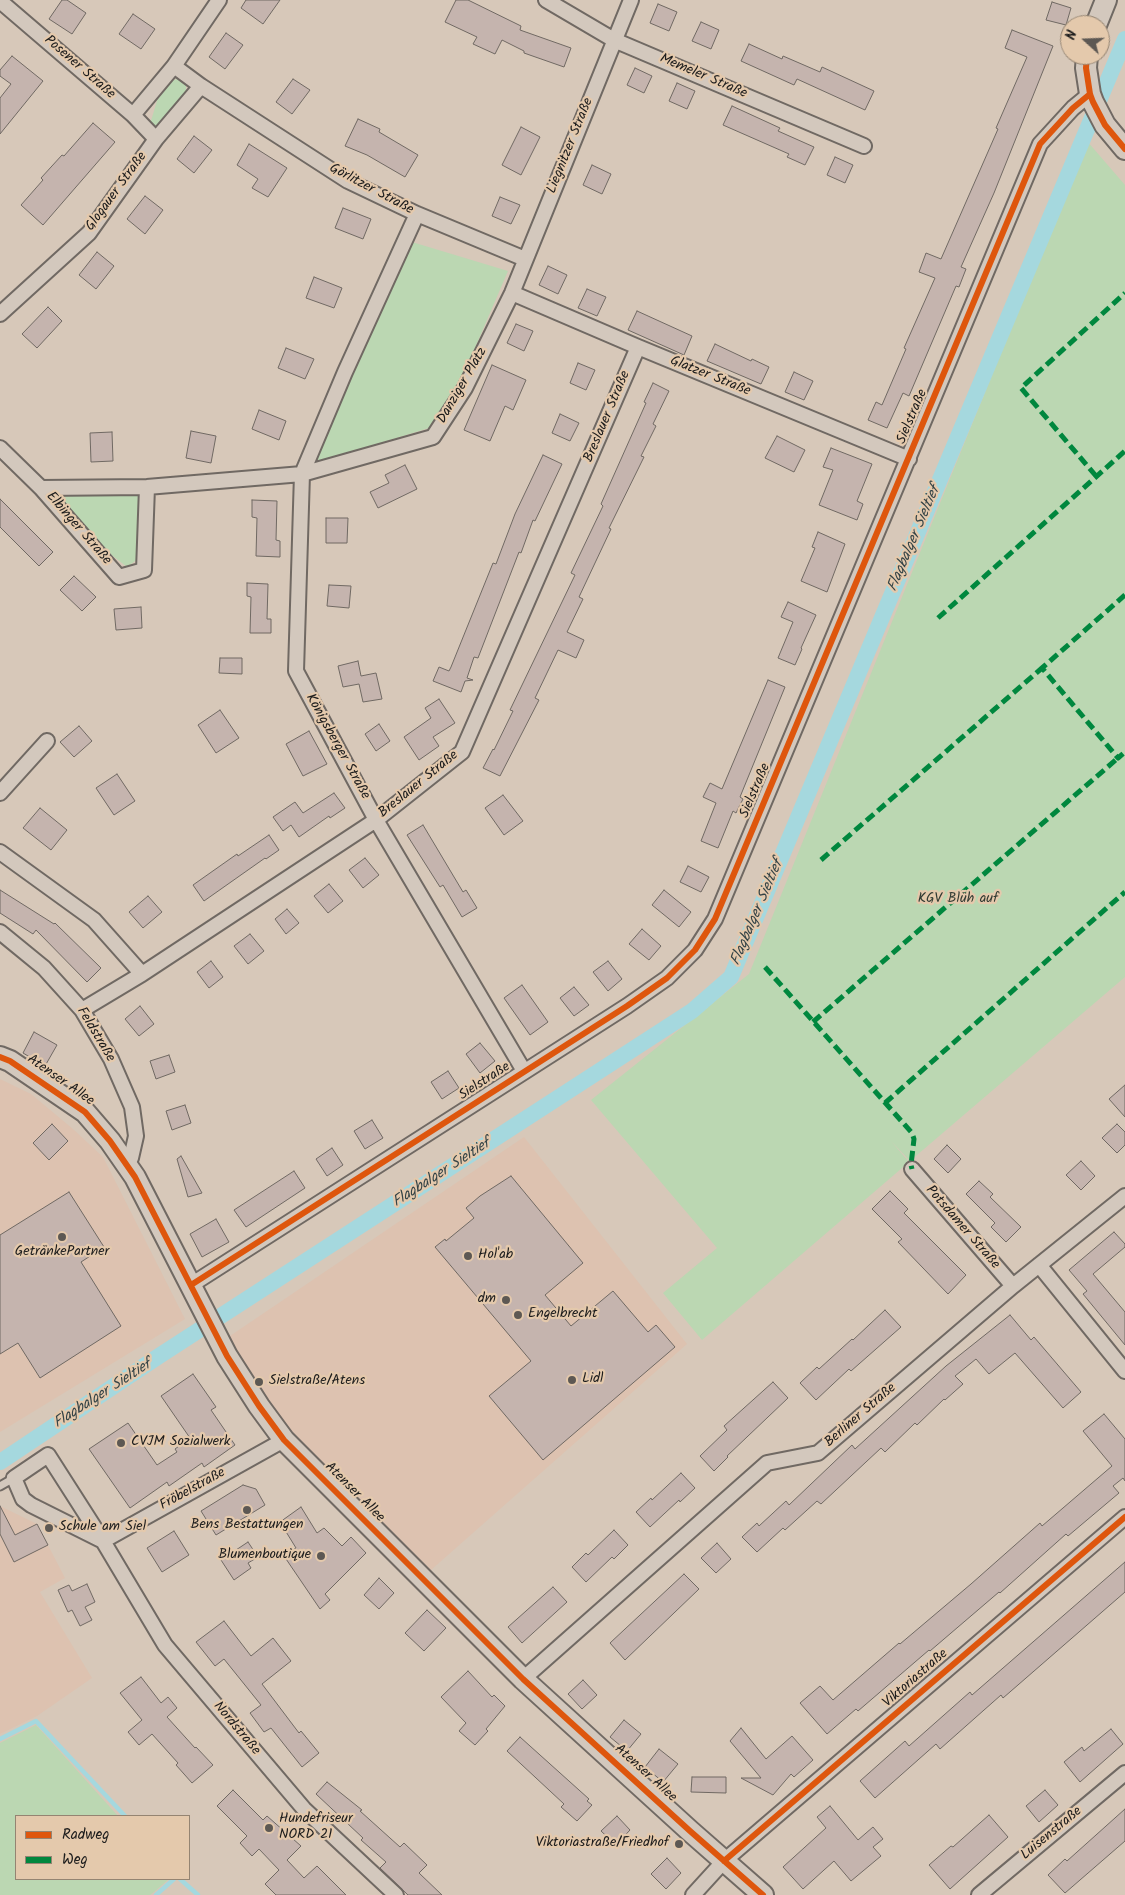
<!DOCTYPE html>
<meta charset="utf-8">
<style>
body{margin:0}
#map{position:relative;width:1125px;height:1895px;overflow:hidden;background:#d7c8b9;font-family:Kalam,sans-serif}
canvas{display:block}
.legend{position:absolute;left:15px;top:1815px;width:175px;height:65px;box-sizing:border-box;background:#e4c9ac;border:1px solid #948472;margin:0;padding:6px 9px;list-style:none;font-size:15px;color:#1c1c1c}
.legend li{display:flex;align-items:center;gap:10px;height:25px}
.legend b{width:25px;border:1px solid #948472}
.north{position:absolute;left:1060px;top:15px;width:50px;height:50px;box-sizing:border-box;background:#e4c9ac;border:1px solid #948472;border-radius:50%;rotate:290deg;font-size:14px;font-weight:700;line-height:20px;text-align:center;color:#1c1c1c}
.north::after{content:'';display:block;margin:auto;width:18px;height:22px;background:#5d5853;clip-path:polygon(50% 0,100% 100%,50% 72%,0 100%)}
</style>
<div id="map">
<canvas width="1125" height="1895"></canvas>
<ul class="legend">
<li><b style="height:6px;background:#de560d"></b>Radweg</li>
<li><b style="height:6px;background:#00873e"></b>Weg</li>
</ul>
<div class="north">N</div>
</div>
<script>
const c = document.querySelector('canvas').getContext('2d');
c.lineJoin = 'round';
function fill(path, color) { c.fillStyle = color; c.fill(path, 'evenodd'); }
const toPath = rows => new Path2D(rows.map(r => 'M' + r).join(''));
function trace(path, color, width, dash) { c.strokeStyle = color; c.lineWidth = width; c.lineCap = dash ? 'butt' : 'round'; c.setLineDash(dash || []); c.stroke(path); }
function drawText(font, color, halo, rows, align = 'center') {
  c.font = font + ' Kalam,sans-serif'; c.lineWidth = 4.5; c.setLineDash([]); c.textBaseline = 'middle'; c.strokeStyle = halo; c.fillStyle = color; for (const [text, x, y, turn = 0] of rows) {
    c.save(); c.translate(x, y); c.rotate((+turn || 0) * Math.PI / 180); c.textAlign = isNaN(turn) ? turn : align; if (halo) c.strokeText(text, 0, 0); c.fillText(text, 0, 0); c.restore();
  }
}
const built = toPath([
 [0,1079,31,1094,73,1129,103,1157,185,1319,0,1432],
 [524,1137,687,1344,431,1570,291,1435,227,1338],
 [0,1506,37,1524,65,1578,40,1592,92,1678,37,1716,0,1734]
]);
const green = toPath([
 [178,79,186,84,186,95,157,128,150,124,160,91,169,81],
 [1087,141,1125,185,1125,977,910,1161,891,1141,909,1162,702,1340,663,1293,717,1248,591,1100,749,974],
 [412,242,508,271,448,411,432,427,320,462,311,461],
 [134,490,144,504,142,556,127,567,109,553,51,493],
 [36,1725,118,1816,16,1816,16,1879,169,1879,154,1892,150,1895,0,1895,0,1743]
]);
const stream = toPath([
 [0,1739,36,1721,125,1816],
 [180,1879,198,1895],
 [156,1895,174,1879]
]);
const canal = toPath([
 [0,1462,159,1356,692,1011,731,977,1125,39]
]);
const building = toPath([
 [62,0,67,0,86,13,72,34,49,19,62,0],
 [246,0,280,0,263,24,241,8,246,0],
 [456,0,468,0,521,26,520,30,571,48,564,67,524,53,524,51,502,40,495,54,473,44,477,37,445,22,456,0],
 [1052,2,1071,8,1066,25,1046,20,1052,2],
 [658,4,677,12,669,31,650,23,658,4],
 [133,14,155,29,141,49,119,34,133,14],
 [701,22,719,30,711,49,692,41,701,22],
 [1012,30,1053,46,994,193,961,267,966,269,959,287,956,286,909,396,903,393,887,428,868,420,876,402,882,405,906,349,904,348,935,278,919,272,926,253,941,259,998,129,996,128,1027,57,1005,48,1012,30],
 [226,33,243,45,225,69,209,57,226,33],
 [749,44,782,59,783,56,820,72,822,67,874,91,865,110,797,79,794,85,741,61,749,44],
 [12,56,43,81,0,134,0,98,11,84,0,76,0,70,12,56],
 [635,68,652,76,644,93,627,85,635,68],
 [293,79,310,90,292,114,276,102,293,79],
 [677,83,695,91,687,109,669,101,677,83],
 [732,106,780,128,778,131,814,147,805,165,787,157,789,154,723,125,732,106],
 [358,119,380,129,379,132,418,155,405,177,367,155,345,146,358,119],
 [93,123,115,142,43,225,21,205,43,180,41,178,62,155,64,156,93,123],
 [521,127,540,137,521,175,502,165,521,127],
 [194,136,212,150,194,173,177,159,194,136],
 [249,144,287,168,268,197,252,188,258,179,237,165,249,144],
 [835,157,853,165,845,183,827,175,835,157],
 [592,165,611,174,602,194,583,185,592,165],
 [145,196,163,210,145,234,127,219,145,196],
 [500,197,520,205,511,224,492,216,500,197],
 [343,208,371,219,363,239,335,228,343,208],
 [97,252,114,266,96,289,79,275,97,252],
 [548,266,567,275,558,294,539,285,548,266],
 [314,277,342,288,334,308,306,298,314,277],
 [587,289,606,297,597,316,578,308,587,289],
 [48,307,62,321,37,348,22,334,48,307],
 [637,311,692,336,684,355,628,330,637,311],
 [516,324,533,331,524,351,507,343,516,324],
 [715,344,751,361,752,359,769,367,761,384,707,361,715,344],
 [286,348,314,359,305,379,278,368,286,348],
 [578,363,595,370,586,390,570,383,578,363],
 [492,365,526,380,513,410,505,406,490,441,464,430,492,365],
 [794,372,813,381,804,400,785,392,794,372],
 [653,383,669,391,653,424,656,426,641,456,644,457,609,528,611,529,579,597,583,599,567,632,584,640,576,658,558,650,535,698,539,700,500,776,483,768,493,749,494,750,513,711,510,710,575,575,571,573,603,506,601,504,646,403,644,402,653,383],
 [259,410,286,421,279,440,252,429,259,410],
 [560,414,579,423,570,441,552,433,560,414],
 [191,431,216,436,211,463,186,458,191,431],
 [112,432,113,461,91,462,90,433,112,432],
 [777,436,805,450,794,472,765,458,777,436],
 [831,448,872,464,857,501,863,504,857,520,819,505,833,470,823,467,831,448],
 [543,455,562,464,535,521,533,520,521,553,519,552,478,658,474,657,467,678,473,680,465,681,461,692,433,681,439,667,449,671,451,667,493,563,496,564,515,514,543,455],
 [405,465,417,489,378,508,370,492,389,483,385,475,405,465],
 [0,499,53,552,39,566,0,527,0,499],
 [252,500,277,501,276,540,280,541,280,557,256,556,257,518,252,517,252,500],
 [326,518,348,518,347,543,326,543,326,518],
 [818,532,845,544,827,592,801,581,815,548,812,547,818,532],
 [74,576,96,597,82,611,60,590,74,576],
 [247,583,268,584,267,619,271,619,271,633,250,633,251,597,247,596,247,583],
 [329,585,351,586,349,608,327,606,329,585],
 [788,602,816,615,801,648,802,649,795,665,778,658,793,622,781,617,788,602],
 [141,607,142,628,116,630,114,609,141,607],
 [220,658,242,658,242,674,219,673,220,658],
 [358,661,361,676,376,673,382,699,363,702,359,684,343,687,338,666,358,661],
 [768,680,785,687,740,797,743,799,736,813,733,811,718,848,701,841,716,803,703,797,710,783,722,789,768,680],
 [439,699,455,723,433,737,439,746,419,760,404,737,431,718,425,708,439,699],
 [220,710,239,738,216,753,198,725,220,710],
 [379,724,390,741,376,751,365,734,379,724],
 [79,726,92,741,74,757,60,742,79,726],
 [309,731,327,764,303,776,286,744,309,731],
 [117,774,135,801,114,815,96,788,117,774],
 [334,793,345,808,330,818,329,816,299,837,291,825,283,831,273,817,295,802,303,813,334,793],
 [503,795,523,821,504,835,485,808,503,795],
 [40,808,67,830,51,850,23,828,40,808],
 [423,825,463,892,466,890,477,908,462,917,443,885,440,887,407,835,423,825],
 [269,835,279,850,266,859,265,858,204,901,193,885,237,854,238,856,269,835],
 [365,858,379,875,363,888,349,870,365,858],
 [688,866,709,877,701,892,680,882,688,866],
 [329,884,343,901,328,913,314,896,329,884],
 [0,890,54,924,55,923,101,968,87,982,36,930,33,934,0,913,0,890],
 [664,890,691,912,679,927,652,905,664,890],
 [148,896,162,912,143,928,129,912,148,896],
 [287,909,299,923,286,934,275,919,287,909],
 [642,929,661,946,649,960,629,944,642,929],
 [250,934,264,951,248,964,234,946,250,934],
 [211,961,223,977,209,988,197,972,211,961],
 [608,961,622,979,608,991,593,972,608,961],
 [522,985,548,1022,530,1035,504,998,522,985],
 [574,987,589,1005,574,1016,560,998,574,987],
 [140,1006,154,1024,139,1036,125,1019,140,1006],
 [34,1032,57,1045,45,1066,23,1053,34,1032],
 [480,1043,495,1061,480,1073,466,1054,480,1043],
 [169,1055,175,1072,156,1079,150,1061,169,1055],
 [448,1071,459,1088,442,1099,431,1082,448,1071],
 [1125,1085,1125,1117,1109,1099,1125,1085],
 [185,1105,191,1123,172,1130,166,1111,185,1105],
 [372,1120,383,1138,365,1149,354,1131,372,1120],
 [52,1124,68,1141,49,1160,33,1143,52,1124],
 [1117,1124,1125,1132,1125,1145,1117,1153,1102,1138,1117,1124],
 [947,1145,961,1159,948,1173,934,1159,947,1145],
 [332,1148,343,1165,327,1176,316,1159,332,1148],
 [181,1156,202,1193,188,1197,177,1159,181,1156],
 [1081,1161,1095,1176,1081,1190,1066,1175,1081,1161],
 [294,1171,305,1188,246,1227,234,1210,294,1171],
 [511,1176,583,1263,545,1295,571,1326,613,1291,648,1332,656,1325,675,1347,543,1460,489,1396,531,1361,435,1247,445,1239,446,1241,474,1218,466,1208,480,1196,511,1176],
 [979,1181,993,1194,990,1197,1021,1227,1006,1242,991,1227,995,1223,966,1194,979,1181],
 [890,1191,908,1209,904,1213,966,1275,948,1294,898,1242,902,1239,872,1209,890,1191],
 [69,1192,104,1247,81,1262,121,1326,40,1378,18,1343,0,1354,0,1235,69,1192],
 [216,1219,229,1242,202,1257,190,1234,216,1219],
 [1114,1232,1125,1244,1125,1247,1093,1274,1125,1312,1125,1345,1083,1294,1087,1291,1069,1270,1114,1232],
 [885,1310,901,1327,851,1371,849,1369,816,1400,800,1383,817,1367,819,1369,852,1339,853,1340,885,1310],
 [1010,1315,1031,1340,1034,1337,1081,1392,1063,1408,1015,1353,989,1374,976,1359,955,1376,963,1384,945,1400,944,1399,917,1425,915,1423,885,1452,881,1448,821,1504,817,1501,785,1530,783,1528,757,1552,742,1537,757,1523,759,1526,786,1501,789,1505,852,1445,855,1449,946,1366,1010,1315],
 [193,1374,216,1407,211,1410,235,1445,204,1467,202,1463,169,1486,167,1482,130,1508,89,1449,128,1423,157,1465,177,1452,175,1449,190,1438,161,1396,193,1374],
 [773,1382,788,1398,727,1456,728,1457,714,1471,700,1456,727,1430,724,1426,773,1382],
 [1104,1414,1125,1439,1125,1481,1123,1478,1113,1486,1119,1493,1068,1536,1066,1534,1000,1593,999,1592,930,1651,929,1650,858,1711,856,1709,827,1734,800,1703,820,1686,833,1700,899,1643,900,1644,971,1584,1040,1523,1042,1526,1112,1466,1083,1431,1104,1414],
 [681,1473,695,1488,680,1502,679,1500,650,1527,636,1512,651,1498,652,1500,681,1473],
 [243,1485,256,1489,265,1505,216,1535,201,1511,243,1485],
 [0,1506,15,1535,37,1524,48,1545,14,1562,0,1534,0,1506],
 [301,1507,317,1533,324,1528,342,1546,351,1537,366,1553,325,1594,330,1600,320,1609,284,1556,296,1548,280,1522,301,1507],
 [614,1530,628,1545,614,1559,612,1557,586,1582,572,1567,586,1553,588,1555,614,1530],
 [174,1531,189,1555,162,1572,147,1548,174,1531],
 [248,1542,258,1557,248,1563,251,1568,234,1580,221,1560,248,1542],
 [717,1543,731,1559,716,1573,701,1558,717,1543],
 [1125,1562,1125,1592,1003,1698,1001,1695,940,1749,936,1744,875,1798,860,1781,905,1741,909,1746,970,1692,972,1695,1125,1562],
 [684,1574,699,1589,625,1660,610,1643,684,1574],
 [379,1578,394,1593,379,1609,364,1595,379,1578],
 [87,1584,95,1602,85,1607,92,1620,80,1626,72,1610,68,1612,58,1590,69,1585,72,1591,87,1584],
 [553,1587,567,1602,522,1643,508,1627,553,1587],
 [427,1610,446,1628,424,1651,405,1633,427,1610],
 [224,1621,251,1656,273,1638,291,1661,262,1684,299,1733,301,1731,319,1753,302,1767,271,1728,264,1732,250,1713,261,1705,224,1659,215,1666,196,1642,224,1621],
 [468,1671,492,1697,494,1695,505,1706,486,1729,488,1731,475,1745,459,1731,466,1723,441,1697,468,1671],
 [141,1677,161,1703,168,1697,177,1708,167,1717,195,1748,196,1747,213,1765,192,1783,176,1765,178,1763,152,1734,139,1745,128,1732,142,1720,120,1693,141,1677],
 [583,1680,597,1695,582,1709,568,1694,583,1680],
 [624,1720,641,1734,627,1751,610,1737,624,1720],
 [741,1728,766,1759,792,1736,813,1760,794,1777,791,1774,773,1795,741,1778,761,1778,730,1741,741,1728],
 [1111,1729,1123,1744,1080,1782,1064,1762,1082,1747,1084,1751,1111,1729],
 [520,1737,589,1799,587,1801,592,1805,577,1821,561,1807,564,1804,507,1751,520,1737],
 [659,1749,678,1764,663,1782,645,1767,659,1749],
 [692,1777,726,1777,726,1793,691,1792,692,1777],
 [327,1782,362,1810,360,1811,400,1847,404,1843,427,1865,419,1873,442,1895,408,1895,380,1868,386,1862,361,1840,363,1838,316,1794,327,1782],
 [233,1790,263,1820,267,1816,301,1846,287,1860,304,1878,317,1866,346,1895,276,1895,265,1884,279,1870,259,1849,252,1856,240,1843,247,1836,217,1806,233,1790],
 [1045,1790,1058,1805,1039,1822,1026,1806,1045,1790],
 [830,1806,858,1840,873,1827,883,1839,873,1847,881,1856,851,1881,834,1861,803,1889,783,1867,826,1828,817,1817,830,1806],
 [1125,1809,1125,1841,1065,1893,1048,1875,1065,1859,1067,1861,1125,1809],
 [989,1815,1008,1837,950,1889,929,1865,951,1846,953,1847,989,1815],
 [617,1816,630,1830,616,1845,601,1831,617,1816],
 [667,1858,681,1873,666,1889,651,1874,667,1858]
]);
const lane = toPath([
 [0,1486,14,1478]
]);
const street = toPath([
 [546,0,614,40,864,146],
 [0,1,133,115,156,139],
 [201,86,348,181,417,214,525,259],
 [133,115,174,66,219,0],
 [417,214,345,372,302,474,296,671,376,820,524,1071],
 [512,293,638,347,909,459],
 [0,314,89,233,156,139,201,86,174,66],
 [0,448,41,488,119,577,144,570,147,487],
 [41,488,147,487,302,474,433,437,465,388,512,293,631,0],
 [0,793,47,741],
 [0,852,94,920,142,974],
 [0,932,44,968,82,1010,111,1059,132,1107,136,1136,131,1158,126,1164],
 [82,1010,142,974,376,820,462,752,638,347],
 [912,1169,1013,1286],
 [1039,1265,1125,1371],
 [191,1285,627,1006,667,978,695,950,715,919,1040,144,1073,108,1090,94],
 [103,1541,31,1505,23,1499,14,1478,48,1455,103,1541,165,1645,304,1809,396,1895],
 [103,1541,284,1440],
 [523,1679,767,1463,818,1453,1013,1286,1125,1196],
 [693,1895,724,1861,1125,1517],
 [979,1895,1125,1773]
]);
const secondary = toPath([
 [1096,25,1106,0],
 [1087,55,1086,68,1090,94,1093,102,1105,125,1125,149],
 [0,1057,10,1061,85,1112,110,1141,135,1177,227,1356,259,1406,284,1440,523,1679,690,1831,763,1895]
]);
const quiet = toPath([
 [1096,476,1021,388,1125,293],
 [1125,595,1042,668,1118,758,1125,752],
 [938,618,1125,451],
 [821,860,1042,668],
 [765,967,912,1133,914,1139,911,1165,912,1169],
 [813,1022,1118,758],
 [885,1103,1125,892]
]);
const cycleway = toPath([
 [1087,55,1086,68,1090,94,1093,102,1105,125,1125,149],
 [0,1057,10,1061,85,1112,110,1141,135,1177,227,1356,259,1406,284,1440,523,1679,690,1831,763,1895],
 [191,1285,627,1006,667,978,695,950,715,919,1040,144,1073,108,1090,94],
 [724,1861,1125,1517]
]);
const markers = [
 [62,1237,5,"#5d5853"],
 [468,1256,5,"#5d5853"],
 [506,1300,5,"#5d5853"],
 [518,1315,5,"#5d5853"],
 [572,1380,5,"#5d5853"],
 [259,1382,5,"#5d5853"],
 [121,1443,5,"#5d5853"],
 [247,1510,5,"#5d5853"],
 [49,1528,5,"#5d5853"],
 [321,1556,5,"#5d5853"],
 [269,1828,5,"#5d5853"],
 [679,1844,5,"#5d5853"]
];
const streetNames = [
 ["Posener Straße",79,68,41],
 ["Memeler Straße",703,77,23],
 ["Liegnitzer Straße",571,146,-68],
 ["Görlitzer Straße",371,190,28],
 ["Glogauer Straße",117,192,-54],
 ["Glatzer Straße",710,377,22],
 ["Danziger Platz",463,386,-60],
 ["Breslauer Straße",608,417,-67],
 ["Sielstraße",913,417,-67],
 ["Elbinger Straße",78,529,49],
 ["Königsberger Straße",337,747,61],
 ["Breslauer Straße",419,785,-39],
 ["Sielstraße",756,791,-67],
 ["Feldstraße",95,1035,59],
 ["Atenser Allee",60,1081,35],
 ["Sielstraße",485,1082,-33],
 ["Potsdamer Straße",962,1228,49],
 ["Berliner Straße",861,1416,-41],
 ["Fröbelstraße",193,1490,-29],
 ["Atenser Allee",354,1493,45],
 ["Viktoriastraße",916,1679,-41],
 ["Nordstraße",236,1729,50],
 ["Atenser Allee",645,1774,42],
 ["Luisenstraße",1052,1834,-40]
];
const parkNames = [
 ["KGV Blüh auf",958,900]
];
const poiNames = [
 ["GetränkePartner",62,1253,"center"],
 ["Hol'ab",478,1256],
 ["dm",496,1300,"right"],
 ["Engelbrecht",528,1315],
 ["Lidl",582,1380],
 ["Sielstraße/Atens",269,1382],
 ["CVJM Sozialwerk",131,1443],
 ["Bens Bestattungen",247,1526,"center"],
 ["Schule am Siel",59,1528],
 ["Blumenboutique",311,1556,"right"],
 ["Hundefriseur",279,1820],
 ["NORD 21",279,1836],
 ["Viktoriastraße/Friedhof",669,1844,"right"]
];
const waterNames = [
 ["Flagbalger Sieltief",915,539,-67],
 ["Flagbalger Sieltief",758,913,-67],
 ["Flagbalger Sieltief",442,1174,-33],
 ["Flagbalger Sieltief",103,1395,-33]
];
fill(built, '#ddc2b0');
fill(green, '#bbd7b2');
trace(stream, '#a5d8de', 4.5);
trace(canal, '#a5d8de', 16);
fill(building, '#c5b4ae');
trace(building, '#706963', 1);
trace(lane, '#706963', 11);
trace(street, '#706963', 18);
trace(secondary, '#706963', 24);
trace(lane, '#d3c8bd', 7);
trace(street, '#d3c8bd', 14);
trace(secondary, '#d3c8bd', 20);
trace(quiet, '#00873e', 5, [10, 5]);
trace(cycleway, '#de560d', 6);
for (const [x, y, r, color] of markers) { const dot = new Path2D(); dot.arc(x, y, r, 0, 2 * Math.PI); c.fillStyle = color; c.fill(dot); trace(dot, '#e4c9ac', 2); }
drawText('14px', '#1c1c1c', '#e4c9ac', streetNames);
drawText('14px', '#303a32', '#e4c9ac', parkNames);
drawText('14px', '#1c1c1c', '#e4c9ac', poiNames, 'left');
drawText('italic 15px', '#334346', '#e4c9ac', waterNames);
</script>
